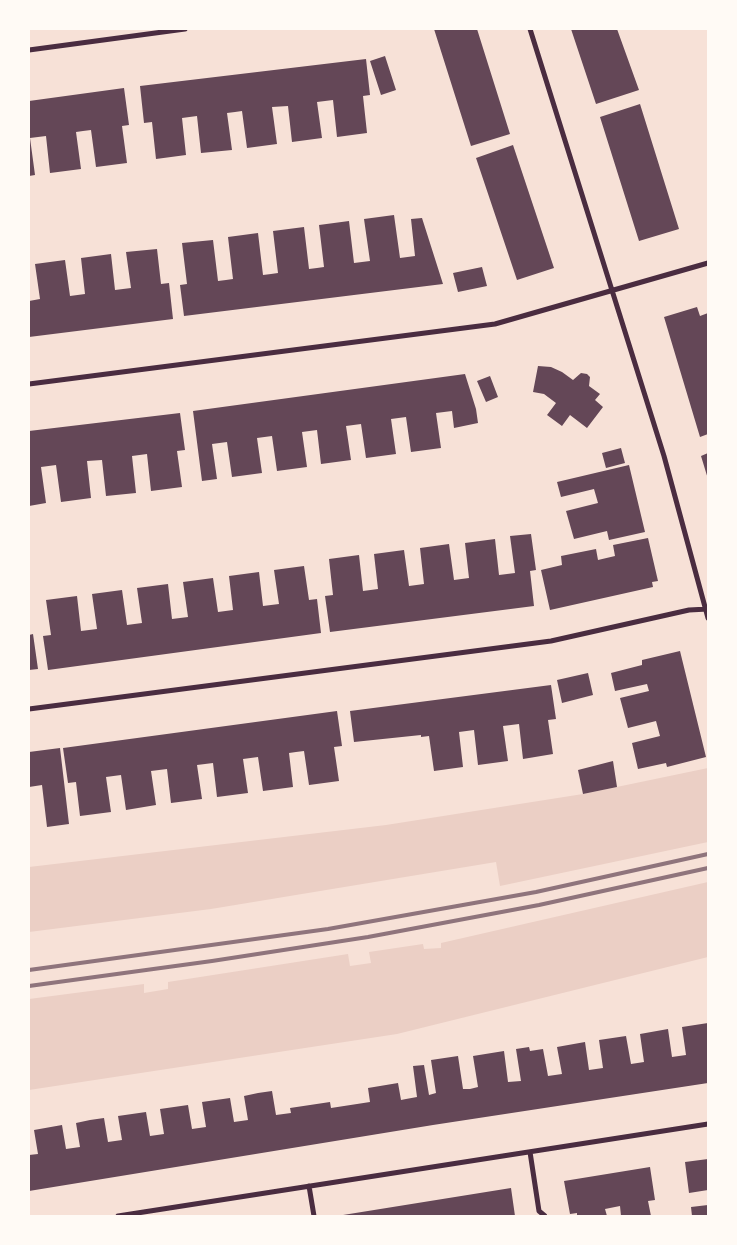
<!DOCTYPE html>
<style>
body{margin:0}
#map{position:relative;width:737px;height:1245px;overflow:hidden;background:#f7e1d7;font-family:Ubuntu,sans-serif}
canvas{display:block}
.frame{position:absolute;inset:0;border:30px solid #fffaf5;pointer-events:none}
</style>
<div id="map">
<canvas width="737" height="1245"></canvas>
<div class="frame"></div>
</div>
<script>
const c = document.querySelector('canvas').getContext('2d');
c.lineJoin = 'round';
function fill(path, color) { c.fillStyle = color; c.fill(path, 'evenodd'); }
const toPath = rows => new Path2D(rows.map(r => 'M' + r).join(''));
function trace(path, color, width, dash) { c.strokeStyle = color; c.lineWidth = width; c.lineCap = dash ? 'butt' : 'round'; c.setLineDash(dash || []); c.stroke(path); }
const green = toPath([
 [708,768,708,842,500,886,496,862,211,909,29,932,29,867,386,825,583,794],
 [708,882,708,957,397,1034,29,1090,29,999,144,984,144,993,168,989,168,982,348,954,350,966,371,963,369,952,423,944,424,949,441,948,441,943]
]);
const building = toPath([
 [434,29,477,29,510,134,471,146],
 [571,29,617,29,639,90,596,104],
 [385,56,396,90,381,95,370,61],
 [366,59,370,95,363,96,367,133,337,137,333,100,317,102,322,138,292,142,288,106,272,107,277,144,247,148,242,111,235,112,227,113,232,150,201,153,197,116,182,118,186,155,156,159,152,122,144,123,140,86],
 [124,88,129,125,122,126,127,163,96,167,91,130,83,131,76,132,81,169,50,173,46,136,30,138,35,175,29,176,29,101],
 [640,104,679,229,639,241,600,117],
 [513,145,554,268,517,280,476,158],
 [394,215,400,258,415,256,411,219,422,218,443,284,184,316,180,285,187,284,182,243,213,240,218,281,226,280,233,279,228,237,258,233,263,275,271,274,278,273,273,231,304,227,309,269,317,268,324,267,319,225,349,221,354,263,370,261,364,219],
 [157,249,161,284,169,283,173,319,29,337,29,301,40,299,35,264,65,260,70,296,85,294,81,258,111,254,115,290,131,288,126,252],
 [482,267,487,286,458,292,453,273],
 [697,307,700,316,708,313,708,434,700,437,664,317],
 [538,366,551,367,562,372,573,380,581,373,587,374,590,377,589,386,600,394,595,400,603,407,587,428,570,415,562,426,547,415,556,403,544,394,533,392],
 [465,374,476,409,478,423,454,428,452,411,436,413,441,448,411,452,406,417,391,419,396,454,366,458,361,424,346,426,351,460,321,464,317,430,302,432,307,467,277,471,272,436,257,438,262,473,232,477,227,442,212,444,217,479,202,481,193,411],
 [490,376,498,397,486,402,477,381],
 [180,413,185,450,177,451,182,487,151,491,147,454,132,456,136,493,106,496,102,460,87,461,91,498,61,502,56,465,41,467,46,503,29,506,29,431],
 [621,448,625,463,606,468,602,453],
 [708,453,708,479,701,456],
 [629,465,645,532,609,540,607,531,574,539,566,511,598,503,594,489,561,497,557,482],
 [531,534,536,570,530,571,534,606,330,632,325,596,333,595,329,559,359,555,363,591,378,589,374,554,404,550,409,586,424,584,420,548,449,544,454,580,469,578,465,543,495,539,499,575,515,573,510,536],
 [648,538,658,581,652,582,653,587,550,610,541,570,562,565,561,556,596,549,598,560,615,556,613,545],
 [304,566,309,600,317,599,321,633,48,670,43,636,51,635,46,600,77,596,81,631,97,629,92,594,122,590,127,625,142,623,137,588,168,584,172,619,188,617,183,582,213,578,218,612,233,610,229,576,259,572,263,606,279,604,274,570],
 [33,634,38,669,29,670,29,635],
 [680,651,706,757,667,767,666,763,638,769,632,743,660,736,656,721,628,728,620,698,649,691,647,684,615,691,611,673,642,665,642,660],
 [588,673,593,695,562,703,557,680],
 [551,685,556,719,548,720,553,754,523,759,519,724,503,726,508,761,478,765,474,730,459,732,463,767,434,771,429,736,421,737,421,735,354,742,350,711],
 [337,711,342,746,334,747,339,781,309,785,304,751,296,752,289,753,293,787,263,791,258,757,243,759,248,793,217,797,213,763,197,765,202,799,171,803,167,769,151,771,156,805,126,810,121,775,106,777,111,812,80,816,76,782,68,783,63,748],
 [60,748,69,824,47,827,42,785,29,787,29,752],
 [613,761,617,787,583,794,578,770],
 [708,1023,708,1083,433,1125,29,1191,29,1155,38,1154,34,1130,62,1125,66,1149,80,1147,76,1123,90,1120,104,1118,108,1142,122,1140,118,1116,146,1112,150,1136,164,1134,160,1109,188,1105,192,1129,206,1127,202,1102,230,1098,234,1122,248,1120,244,1096,258,1093,272,1091,276,1115,291,1113,290,1108,330,1102,331,1108,370,1102,368,1088,398,1083,401,1100,406,1099,417,1097,413,1066,424,1065,429,1095,436,1093,431,1060,458,1056,463,1089,470,1089,478,1087,473,1056,504,1051,508,1082,521,1081,516,1049,529,1047,530,1051,543,1049,548,1076,562,1074,557,1047,585,1042,589,1070,603,1068,599,1040,626,1036,631,1064,644,1062,640,1034,668,1029,672,1057,686,1055,682,1027],
 [708,1159,708,1190,689,1193,685,1162],
 [650,1167,655,1200,648,1201,651,1216,621,1216,620,1206,605,1209,607,1216,577,1216,577,1213,570,1214,564,1181],
 [511,1188,515,1216,344,1216,343,1215],
 [708,1205,708,1216,692,1216,691,1207]
]);
const minor = toPath([
 [530,29,664,456,708,618],
 [29,50,185,29],
 [29,384,495,324,708,263],
 [29,709,551,641,689,610,708,609],
 [530,1152,539,1211,545,1216],
 [309,1186,314,1216],
 [118,1216,708,1124]
]);
const rail = toPath([
 [29,970,328,929,536,892,708,854],
 [29,986,212,961,368,937,539,905,708,868]
]);
fill(green, '#ebcfc5');
fill(building, '#644757');
trace(minor, '#4a2c40', 5);
trace(rail, '#8f747c', 4);
</script>
